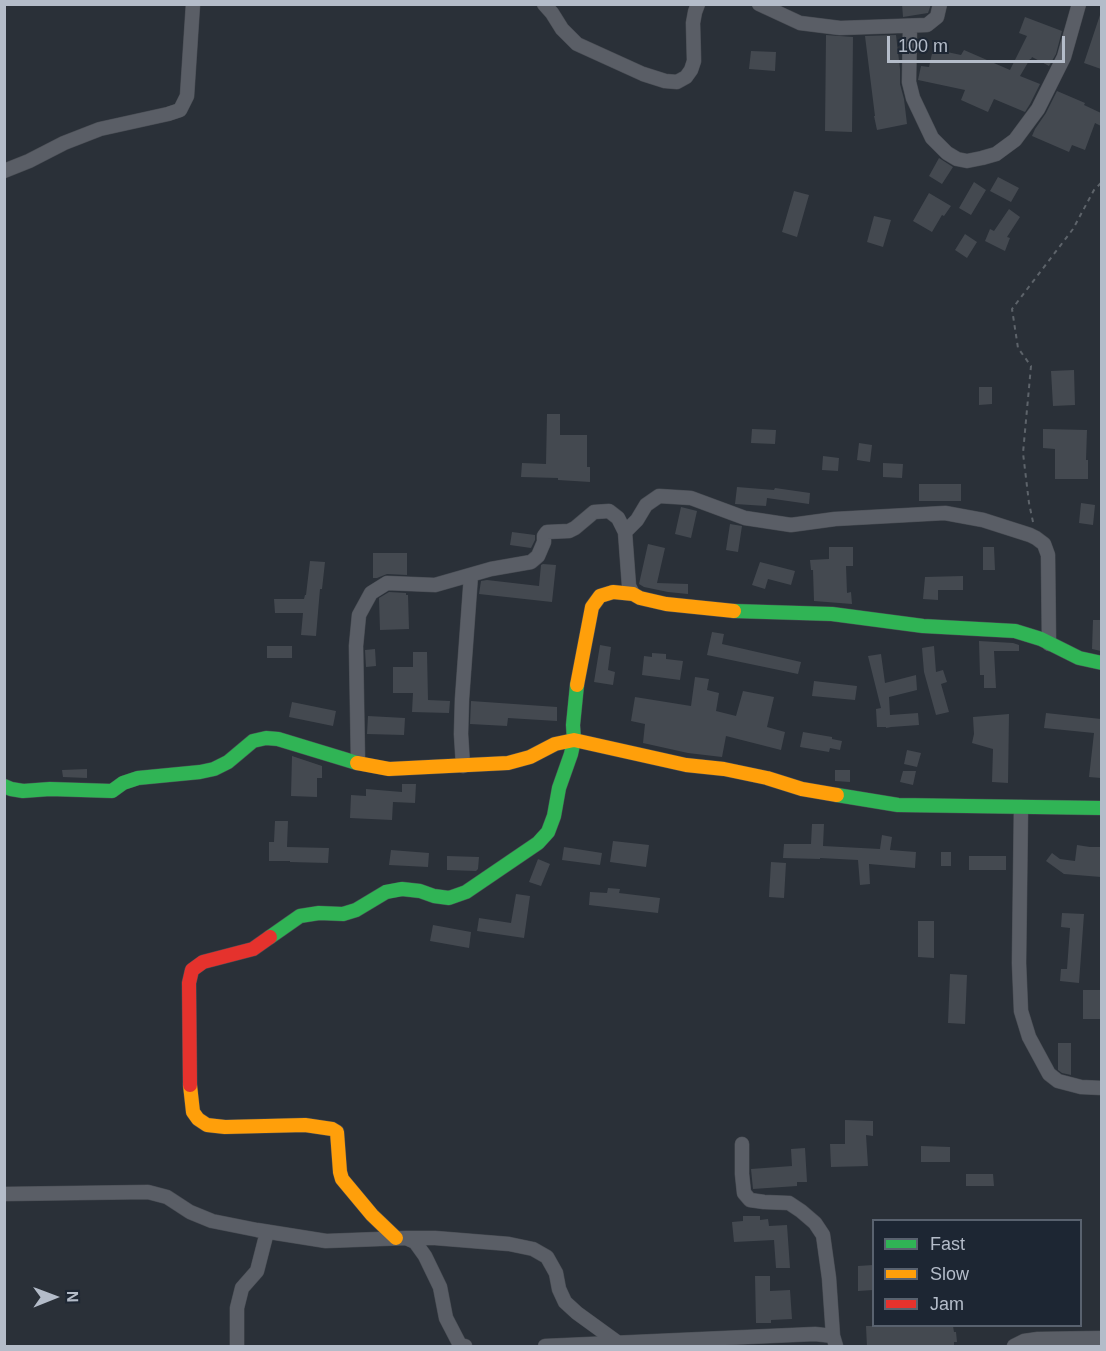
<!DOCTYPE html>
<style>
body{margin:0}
#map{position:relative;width:1106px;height:1351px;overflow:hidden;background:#2a3038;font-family:Arial,sans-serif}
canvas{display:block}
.frame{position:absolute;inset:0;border:6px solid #b4bcc9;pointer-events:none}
.legend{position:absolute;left:872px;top:1219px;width:210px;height:108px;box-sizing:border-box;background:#1d2633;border:2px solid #59626f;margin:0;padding:8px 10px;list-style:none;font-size:18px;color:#b4bcc9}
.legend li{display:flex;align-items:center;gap:12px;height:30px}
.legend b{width:30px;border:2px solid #59626f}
.north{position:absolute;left:24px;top:1267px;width:60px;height:60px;-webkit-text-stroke:4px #1d2633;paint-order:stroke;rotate:89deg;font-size:16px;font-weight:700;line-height:24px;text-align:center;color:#b4bcc9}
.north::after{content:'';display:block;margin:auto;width:21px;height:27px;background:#b4bcc9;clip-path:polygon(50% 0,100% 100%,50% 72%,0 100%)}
.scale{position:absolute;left:887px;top:36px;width:178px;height:27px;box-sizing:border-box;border:3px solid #b4bcc9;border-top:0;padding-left:8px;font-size:18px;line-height:21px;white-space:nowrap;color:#b4bcc9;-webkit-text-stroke:4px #1d2633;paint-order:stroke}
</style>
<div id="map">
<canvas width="1106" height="1351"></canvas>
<div class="frame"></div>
<ul class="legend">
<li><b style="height:8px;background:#30b455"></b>Fast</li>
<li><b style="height:8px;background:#ff9f0a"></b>Slow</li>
<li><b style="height:8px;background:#e5322d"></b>Jam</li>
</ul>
<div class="north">N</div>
<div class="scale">100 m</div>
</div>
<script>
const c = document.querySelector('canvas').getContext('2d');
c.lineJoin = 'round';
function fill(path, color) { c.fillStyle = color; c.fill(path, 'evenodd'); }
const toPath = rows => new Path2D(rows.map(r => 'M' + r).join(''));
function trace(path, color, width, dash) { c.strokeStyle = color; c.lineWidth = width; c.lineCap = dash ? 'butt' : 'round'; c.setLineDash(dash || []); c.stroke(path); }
const building = toPath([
 [902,4,931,4,928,13,903,17],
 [1100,15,1101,16,1101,69,1084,63],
 [1025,17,1062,31,1056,54,1049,66,1032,57,1031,59,1030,59,1020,76,1040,84,1030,104,1025,112,994,99,988,112,961,100,965,90,918,80,921,66,929,67,933,49,961,55,964,50,1010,70,1027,36,1019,33],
 [826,35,853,37,852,132,825,131],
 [896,35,900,69,900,84,904,99,907,124,877,130,874,116,875,116,865,36],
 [751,51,776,52,775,71,749,69],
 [1057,91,1085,103,1084,105,1101,113,1101,126,1095,123,1085,150,1072,145,1069,152,1032,136,1035,129,1046,113],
 [939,158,953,167,942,184,929,176],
 [998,177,1019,188,1011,202,990,191],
 [974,182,986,190,971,215,959,208],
 [794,191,809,195,797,237,782,232],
 [929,193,951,206,944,216,942,215,932,232,913,221],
 [1009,209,1020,217,1007,237,1010,238,1005,251,985,241,990,229,994,231],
 [874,216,891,220,883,247,867,242],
 [965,234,977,242,967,258,955,250],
 [1074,370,1075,405,1053,406,1051,371],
 [979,387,992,387,992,404,979,405],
 [547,414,560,414,560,435,587,435,587,467,590,467,590,482,558,480,558,478,521,477,522,463,546,464],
 [752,429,776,430,775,444,751,443],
 [1043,429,1087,430,1086,460,1088,460,1088,479,1055,479,1055,449,1043,448],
 [859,443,872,445,870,462,857,460],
 [823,456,839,458,838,471,822,470],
 [883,463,903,464,902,478,883,477],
 [919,484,961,484,961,501,919,501],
 [737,487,774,490,775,488,810,493,809,504,767,498,766,506,735,504],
 [1081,503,1095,505,1093,525,1079,523],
 [681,507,697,511,691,538,675,534],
 [730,524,742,526,738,552,726,550],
 [512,532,535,535,535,540,531,548,510,545],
 [648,544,665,548,657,583,688,584,688,594,668,592,644,587,639,584],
 [829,547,853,547,853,566,846,566,847,593,851,592,852,604,814,601,813,570,811,570,810,560,829,559],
 [983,547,994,547,995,570,983,570],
 [373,553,407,553,407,575,387,574,377,578,373,578],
 [310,561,325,562,322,589,320,589,316,636,301,635,303,613,275,613,274,599,304,599,305,595,306,595],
 [760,562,795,571,791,585,768,579,765,589,752,585],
 [543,564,556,565,552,602,479,594,481,581,487,580,539,586,541,565],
 [963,576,963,590,938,590,938,600,923,599,925,577],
 [389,592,406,593,406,595,408,595,409,629,380,630,379,598],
 [1093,620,1101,620,1101,651,1092,649],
 [712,632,724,634,722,644,801,662,798,674,707,655],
 [979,641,1013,643,1019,645,1019,651,994,651,996,688,984,688,984,675,980,675],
 [600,645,611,647,608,670,615,672,613,685,594,682],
 [267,646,292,646,292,658,267,658],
 [934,646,936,672,943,670,947,682,941,684,949,712,936,715,924,672,922,648],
 [375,649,376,666,366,667,365,650],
 [413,652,427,652,428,700,450,701,449,713,412,712,413,693,393,693,393,667,413,667],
 [652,653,666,654,666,659,683,661,680,680,642,675,644,656,652,657],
 [881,654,885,683,916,675,917,690,889,697,890,715,918,713,919,725,891,727,886,728,886,727,877,727,876,709,881,708,868,656],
 [695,677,709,679,707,690,719,693,716,711,736,716,743,691,774,697,767,727,785,732,781,750,726,736,722,757,688,753,643,743,645,724,631,721,635,697,691,706],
 [814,681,857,686,855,700,812,696],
 [471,701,557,707,557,721,508,718,507,726,470,724],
 [292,702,336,711,333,726,289,717],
 [1046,713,1101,719,1101,778,1089,777,1094,733,1044,728],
 [1009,714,1008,783,992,782,993,749,972,743,974,734,973,717],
 [368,716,405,718,404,735,367,734],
 [803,732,832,737,832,739,842,741,840,750,830,748,829,752,800,747],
 [907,750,921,753,917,767,904,764],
 [292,756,322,766,322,778,317,778,317,797,291,796],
 [87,769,87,778,63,777,62,770],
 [835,770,850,770,850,782,835,781],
 [903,771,916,771,913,785,900,782],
 [402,784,416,784,415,803,393,802,392,820,350,818,351,795,366,796,366,789,402,792],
 [275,821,288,821,287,847,329,848,328,863,290,862,290,861,269,861,269,842,274,842],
 [812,824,824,824,823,846,880,849,882,835,892,837,890,850,916,852,915,868,869,864,870,884,860,885,858,860,820,858,820,859,783,858,784,844,811,844],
 [613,841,649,845,646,867,610,862],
 [1077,845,1090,847,1101,847,1101,877,1064,874,1046,861,1052,853,1060,859,1075,861],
 [564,847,602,853,600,865,562,860],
 [391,850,429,853,428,867,389,865],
 [941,852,951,852,951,866,941,866],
 [447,856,479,857,478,869,476,871,447,870],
 [969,856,1006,856,1006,870,969,870],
 [538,859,550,864,541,886,529,882],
 [771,862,786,863,784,898,769,897],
 [608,888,620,889,619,893,660,898,658,913,589,905,590,892,607,893],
 [516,894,530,896,524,938,477,931,479,918,511,923],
 [1062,913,1084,914,1079,983,1060,981,1061,969,1067,969,1070,928,1061,927],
 [918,921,934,921,934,958,918,957],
 [433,925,471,932,469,948,430,941],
 [950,974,967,975,965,1024,948,1023],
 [1083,990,1101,990,1101,1019,1083,1019],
 [1058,1043,1071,1043,1071,1075,1062,1073,1058,1070],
 [845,1120,873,1121,873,1136,866,1135,868,1166,831,1167,830,1144,845,1144],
 [921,1146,950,1147,950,1162,921,1162],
 [805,1148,807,1182,797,1182,797,1186,753,1189,751,1169,792,1166,791,1149],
 [966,1174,993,1174,994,1186,966,1186],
 [743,1216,760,1216,760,1220,768,1219,769,1226,787,1225,790,1268,776,1268,774,1240,734,1242,732,1222,743,1221],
 [873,1265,873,1290,858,1291,858,1266],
 [755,1276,770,1276,770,1291,790,1290,792,1319,771,1320,771,1323,756,1323],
 [866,1326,953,1326,954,1332,956,1332,957,1342,954,1342,954,1347,867,1347]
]);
const path = toPath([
 [1033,522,1029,503,1023,453,1031,366,1018,348,1012,309,1073,229,1094,190,1102,182]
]);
const street = toPath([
 [544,4,552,13,562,29,577,44,643,74,665,81,677,82,686,77,691,70,694,61,693,23,695,12,698,4],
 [759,4,800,23,840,28,927,25,937,17,940,4],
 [910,26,909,82,913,98,932,138,947,153,957,159,967,161,982,158,996,154,1015,140,1038,109,1064,57,1079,4],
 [4,171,29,161,64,143,100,129,168,114,180,110,187,96,193,4],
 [625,532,637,520,646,505,659,496,691,498,745,518,791,525,835,519,945,513,983,520,1030,535,1036,538,1044,544,1048,555,1049,644],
 [358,762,356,646,359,615,371,593,387,583,435,585,491,569,531,562,538,556,544,542,544,536,547,532,569,531,575,528,594,512,609,511,618,518,625,532,629,586,633,594],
 [463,766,461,734,462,699,471,575],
 [1021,807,1019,963,1021,1011,1029,1037,1049,1074,1058,1081,1081,1087,1102,1088],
 [742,1144,742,1174,744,1193,750,1200,764,1202,789,1203,801,1211,815,1223,823,1235,829,1278,833,1336,836,1346],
 [4,1194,148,1192,167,1197,190,1212,212,1221,257,1230,326,1241,406,1238,415,1242,425,1256,440,1287,446,1318,460,1345,465,1346],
 [406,1238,435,1238,509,1244,533,1249,547,1257,556,1273,559,1289,565,1302,577,1313,617,1342],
 [237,1346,237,1308,242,1288,257,1271,267,1232],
 [545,1346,815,1334,833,1336],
 [1014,1346,1024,1341,1038,1339,1102,1338]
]);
const fast = toPath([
 [734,611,832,614,923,626,1015,631,1041,639,1079,658,1102,663],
 [4,786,11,789,23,791,50,789,112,791,123,783,138,778,200,772,214,769,228,762,253,741,266,738,278,739,357,763],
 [837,795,898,805,1102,808],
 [270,937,300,916,319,913,343,914,356,910,386,892,402,889,420,891,434,896,449,898,466,892,538,843,548,832,554,816,559,788,571,754,574,740,573,725,577,685]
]);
const slow = toPath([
 [577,685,592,607,600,596,613,592,633,594,640,598,666,604,734,611],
 [357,763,389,769,508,763,530,757,555,744,574,740,686,765,724,769,767,778,802,789,837,795],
 [190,1085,193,1112,198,1119,207,1125,225,1127,305,1125,332,1129,337,1132,340,1172,342,1179,372,1215,396,1238]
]);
const jam = toPath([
 [190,1085,189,983,192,970,203,962,253,949,270,937]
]);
fill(building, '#444950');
trace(street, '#484c53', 15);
trace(fast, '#484c53', 15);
trace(slow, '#484c53', 15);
trace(jam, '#484c53', 15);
trace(path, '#5d636a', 2, [4.5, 4.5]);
trace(street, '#5a5e66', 14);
trace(fast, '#30b455', 14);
trace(slow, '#ff9f0a', 14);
trace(jam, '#e5322d', 14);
</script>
